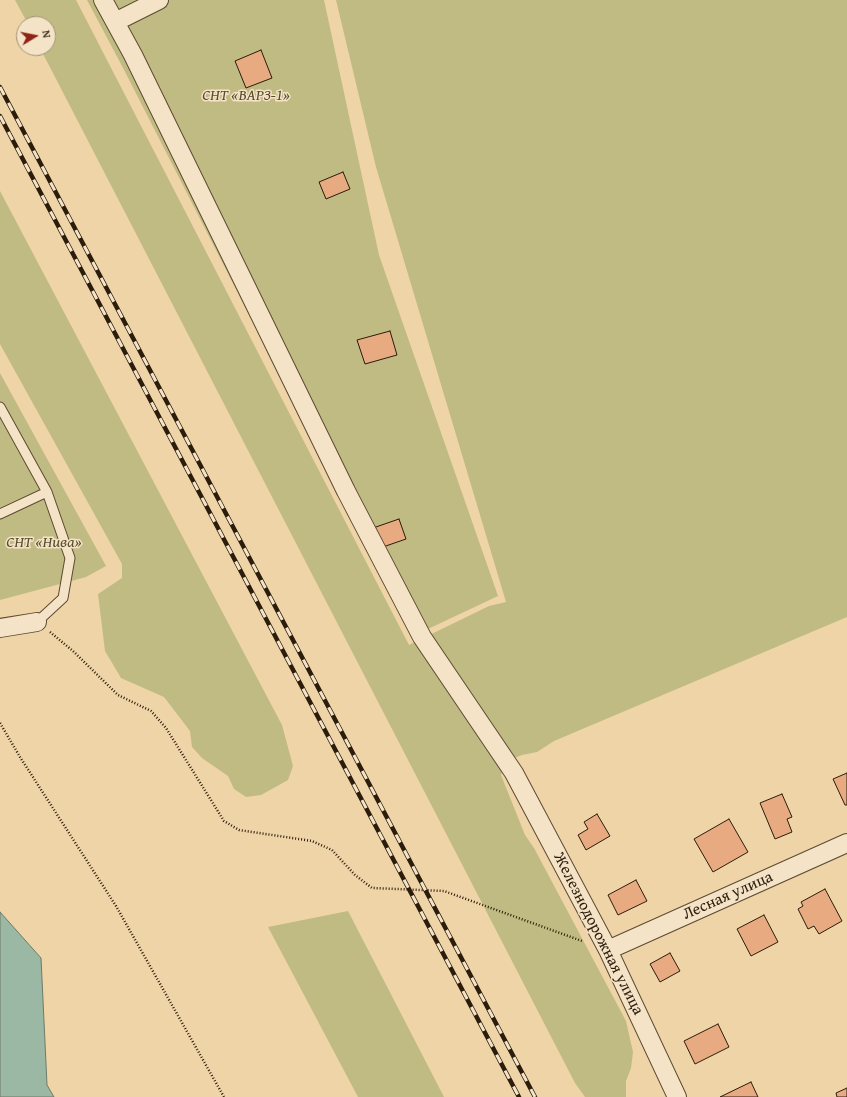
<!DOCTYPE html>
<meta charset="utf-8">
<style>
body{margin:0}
#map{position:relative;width:847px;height:1097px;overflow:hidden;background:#eed4a7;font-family:"Gentium Book Plus",serif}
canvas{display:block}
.north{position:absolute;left:16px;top:16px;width:40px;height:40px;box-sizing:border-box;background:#f4e3c6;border:1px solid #a4937b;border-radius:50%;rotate:80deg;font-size:11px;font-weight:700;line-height:16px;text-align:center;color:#2b1c0b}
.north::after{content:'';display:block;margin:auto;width:14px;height:18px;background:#8f2418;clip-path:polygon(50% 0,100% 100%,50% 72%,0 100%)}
</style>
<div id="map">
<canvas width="847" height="1097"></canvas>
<div class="north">N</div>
</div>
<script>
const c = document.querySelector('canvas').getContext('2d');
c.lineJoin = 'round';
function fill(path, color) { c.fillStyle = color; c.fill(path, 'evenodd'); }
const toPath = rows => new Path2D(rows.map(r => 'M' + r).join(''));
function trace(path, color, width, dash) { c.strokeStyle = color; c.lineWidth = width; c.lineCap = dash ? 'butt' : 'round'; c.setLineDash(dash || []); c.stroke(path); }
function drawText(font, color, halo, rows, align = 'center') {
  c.font = font + ' "Gentium Book Plus",serif'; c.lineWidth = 3; c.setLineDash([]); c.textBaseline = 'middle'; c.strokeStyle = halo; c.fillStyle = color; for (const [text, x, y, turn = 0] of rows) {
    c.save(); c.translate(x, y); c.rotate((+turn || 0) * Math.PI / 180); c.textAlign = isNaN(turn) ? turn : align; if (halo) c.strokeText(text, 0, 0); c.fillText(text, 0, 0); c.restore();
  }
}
const green = toPath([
 [15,0,76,0,409,645,489,606,506,602,376,167,336,0,847,0,847,617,554,741,537,752,522,755,507,761,501,775,525,835,534,848,626,1021,633,1052,631,1068,626,1081,626,1097,585,1097,575,1083,40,48,48,48,48,24,28,24],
 [87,0,324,0,379,255,498,596,413,636,122,66],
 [0,191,282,725,293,766,288,780,261,795,246,797,234,789,228,776,202,758,192,747,190,731,164,697,121,678,105,651,98,594,122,578,122,564,0,344],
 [0,373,106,566,86,577,0,600],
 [348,911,444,1097,358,1097,268,927]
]);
const water = toPath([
 [0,912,41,958,47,1085,54,1097,0,1097,0,912]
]);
const building = toPath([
 [261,50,272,78,246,88,235,61,261,50],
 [343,172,350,189,326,199,319,182,343,172],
 [390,331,397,355,365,364,357,340,390,331],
 [399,519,406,539,380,548,373,528,399,519],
 [847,773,847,805,845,805,833,779,847,773],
 [782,794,792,817,787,819,792,832,775,839,760,803,782,794],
 [597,814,610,836,586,850,578,835,588,829,584,822,597,814],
 [729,819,748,852,713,872,694,839,729,819],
 [636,880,647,901,618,915,608,895,636,880],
 [825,889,842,921,819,934,814,926,808,929,798,909,803,906,801,902,825,889],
 [764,915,778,942,751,956,737,929,764,915],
 [670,953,680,971,660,982,650,964,670,953],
 [718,1024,729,1047,695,1064,684,1041,718,1024],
 [751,1082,758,1097,720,1097,751,1082],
 [847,1088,847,1097,837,1097,836,1093,847,1088]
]);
const path = toPath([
 [50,632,73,651,118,695,151,711,166,728,224,821,239,830,312,841,332,850,355,875,372,888,444,891,582,941],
 [0,723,20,757,116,906,224,1097]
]);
const lane = toPath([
 [0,407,47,492,70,558,63,598,37,622],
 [0,514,47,492]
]);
const street = toPath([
 [103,0,133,55,346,491,422,637,514,773,608,950,677,1097],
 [115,22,159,0],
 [0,628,37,622],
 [608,950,847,843]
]);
const rail = toPath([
 [0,87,535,1097],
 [0,116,519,1097]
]);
const parkNames = [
 ["СНТ «ВАРЗ-1»",246,96],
 ["СНТ «Нива»",44,543]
];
const streetNames = [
 ["Лесная улица",728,896,-24],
 ["Железнодорожная улица",598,934,63]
];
fill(green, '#c0bb82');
fill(water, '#9ab8a3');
trace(water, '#6e7a66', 1);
fill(building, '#e7aa81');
trace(building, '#2b1c0b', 1);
trace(lane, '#5c4a32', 11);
trace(street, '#5c4a32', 20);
trace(path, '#2b1c0b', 2.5, [1, 2]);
trace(lane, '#f4e3c6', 9);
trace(street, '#f4e3c6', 18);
trace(rail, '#2b1c0b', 4.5);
trace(rail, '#f4e3c6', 3, [9]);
drawText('italic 16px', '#584c2f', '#f4e3c6', parkNames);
drawText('16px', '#2b1c0b', '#f4e3c6', streetNames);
</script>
